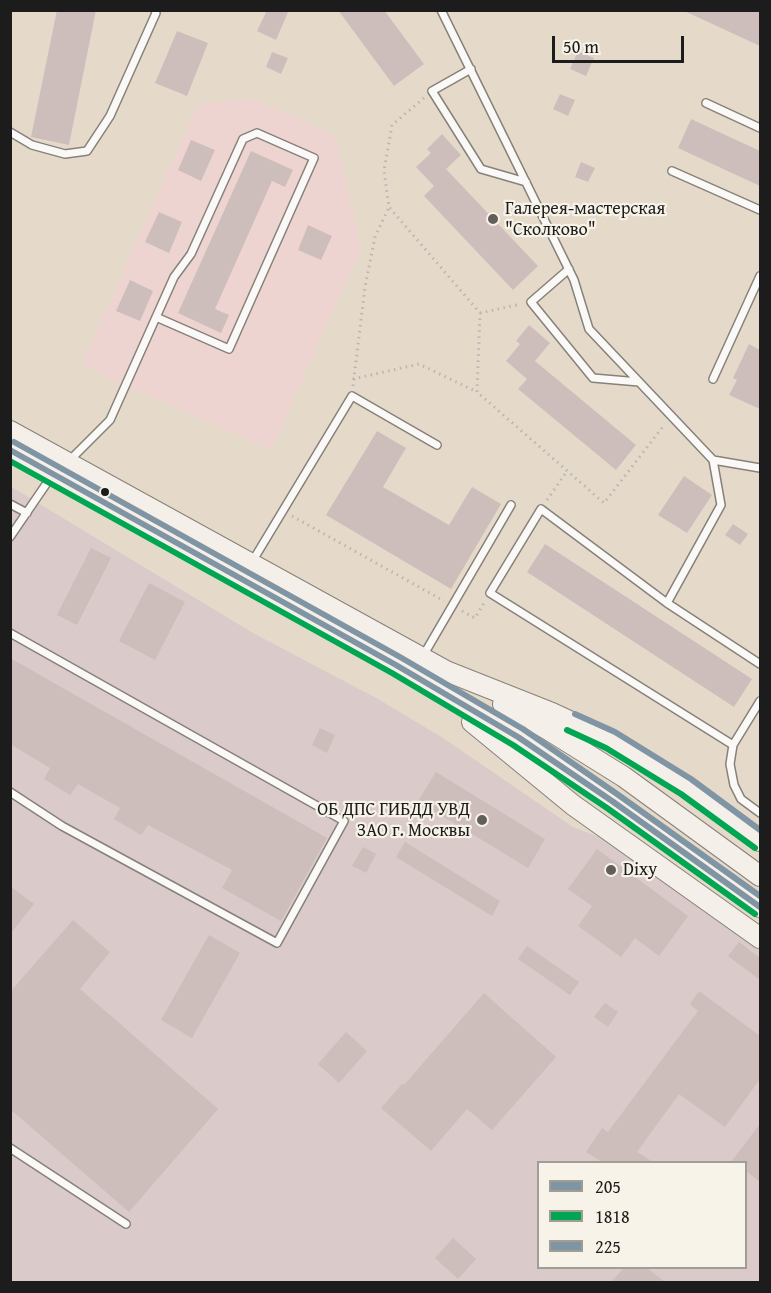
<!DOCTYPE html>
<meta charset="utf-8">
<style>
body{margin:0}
#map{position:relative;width:771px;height:1293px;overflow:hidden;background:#e5daca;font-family:"Gentium Book Plus",serif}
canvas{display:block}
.frame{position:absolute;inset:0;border:12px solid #1c1c1c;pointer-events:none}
.legend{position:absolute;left:537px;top:1161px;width:210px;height:108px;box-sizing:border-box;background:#f7f3e8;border:2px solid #9f9d96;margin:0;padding:8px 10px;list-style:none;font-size:18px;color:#1c1c1c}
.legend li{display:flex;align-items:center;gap:12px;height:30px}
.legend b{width:30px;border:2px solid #9f9d96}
.scale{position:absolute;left:552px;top:36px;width:132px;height:27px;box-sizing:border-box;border:3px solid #1c1c1c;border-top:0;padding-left:8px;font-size:18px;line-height:21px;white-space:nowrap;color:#1c1c1c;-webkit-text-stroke:4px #f7f3e8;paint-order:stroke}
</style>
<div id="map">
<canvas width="771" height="1293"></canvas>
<div class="frame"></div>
<ul class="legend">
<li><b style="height:8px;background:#8095a4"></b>205</li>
<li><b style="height:8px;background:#00a651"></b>1818</li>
<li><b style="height:8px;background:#8095a4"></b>225</li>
</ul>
<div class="scale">50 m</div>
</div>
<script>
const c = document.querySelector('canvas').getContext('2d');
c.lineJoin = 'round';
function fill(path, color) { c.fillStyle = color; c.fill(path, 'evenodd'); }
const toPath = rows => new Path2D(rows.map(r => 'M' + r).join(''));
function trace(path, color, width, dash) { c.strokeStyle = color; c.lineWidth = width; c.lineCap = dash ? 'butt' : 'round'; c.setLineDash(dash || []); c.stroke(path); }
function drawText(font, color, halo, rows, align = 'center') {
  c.font = font + ' "Gentium Book Plus",serif'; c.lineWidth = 4.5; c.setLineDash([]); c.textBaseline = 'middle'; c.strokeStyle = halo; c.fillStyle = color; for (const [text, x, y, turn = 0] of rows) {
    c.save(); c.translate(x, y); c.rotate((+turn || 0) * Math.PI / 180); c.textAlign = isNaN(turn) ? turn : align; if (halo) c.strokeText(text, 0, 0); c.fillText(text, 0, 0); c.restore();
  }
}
const built = toPath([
 [254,99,335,135,361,248,271,450,81,365,198,104]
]);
const industrial = toPath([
 [10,486,253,633,378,699,443,738,573,827,619,845,760,950,760,1282,11,1282],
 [538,1162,746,1162,746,1268,538,1268]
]);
const building = toPath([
 [57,10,96,10,69,145,31,137],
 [267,10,289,10,276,40,257,31],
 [338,10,384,10,424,64,394,86],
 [682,10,760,10,760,46],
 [177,31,208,43,187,96,155,83],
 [578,51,594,58,586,76,570,69],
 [272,52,288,58,281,74,266,67],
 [560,94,575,100,568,116,553,109],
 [691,119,760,151,760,186,678,148],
 [442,134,461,155,446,169,538,266,513,290,424,196,434,186,416,167,431,153,427,149],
 [191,140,215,150,201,181,178,170],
 [251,151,293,170,285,187,272,181,215,309,229,315,221,333,178,313],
 [581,162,595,168,588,182,575,177],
 [159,212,182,222,169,253,145,242],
 [308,225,332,236,321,260,298,250],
 [130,280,153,291,140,321,116,311],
 [529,325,550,343,535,361,636,445,616,470,518,389,527,379,506,361,520,344,516,341],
 [749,344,760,350,760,409,729,395,737,380,733,378],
 [377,431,406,448,383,487,449,525,472,487,501,504,451,589,326,515],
 [684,476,712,495,687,533,658,515],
 [733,524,748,534,740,545,725,535],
 [545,544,752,679,734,707,527,572],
 [91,548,111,558,77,625,57,615],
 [149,583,185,602,155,660,119,641],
 [10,658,327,838,281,921,222,888,232,870,148,825,141,835,114,819,120,808,78,784,70,795,44,779,50,768,10,744],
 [320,728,335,735,327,753,312,745],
 [436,772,545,839,528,868,418,801],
 [405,842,500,901,492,916,396,857],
 [363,847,376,854,366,873,352,866],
 [597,849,688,916,659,956,635,938,621,957,578,926,592,906,568,889],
 [10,886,34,904,10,934],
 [73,920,110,952,80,989,218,1109,129,1212,10,1109,10,992],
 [209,935,240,953,192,1038,161,1020],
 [739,942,760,958,760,980,728,956],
 [527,946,579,982,570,995,518,959],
 [699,991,760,1036,760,1079,725,1127,679,1094,637,1152,653,1162,602,1162,586,1152,602,1128,608,1132,698,1011,690,1004],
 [484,993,556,1057,492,1130,467,1109,431,1151,381,1108,402,1084,404,1085],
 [605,1003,618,1012,608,1027,594,1017],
 [346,1032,367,1051,339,1083,318,1064],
 [760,1124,760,1182,746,1171,746,1162,731,1162],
 [453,1238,476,1259,458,1279,435,1258],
 [624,1268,647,1268,665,1282,611,1282]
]);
const path = toPath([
 [424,98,392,125,384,171,389,207,480,313,477,392,604,503,665,424],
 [480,313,521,304],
 [353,379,419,364,477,392],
 [353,386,365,287,375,237,389,207],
 [547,500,567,471],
 [292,516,444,601],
 [462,611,475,618,484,603]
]);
const service = toPath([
 [441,10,574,280,589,329,713,460,760,468],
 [471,69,432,91,481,169,526,182],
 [706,103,760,128],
 [10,132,32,145,65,154,87,151,110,116,156,13,155,10],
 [672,171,760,210],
 [569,269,531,302,593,378,639,382],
 [713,379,760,276],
 [70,460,110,420,174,277,191,254,243,139,257,133,314,158,229,349,156,317],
 [10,504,27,513],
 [10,537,53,474],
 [252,562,352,396,437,445],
 [667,603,721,505,713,460],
 [10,633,344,821,277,943,62,826,10,792],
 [423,656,511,505],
 [760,701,733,745,730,764,734,785,741,799,760,813],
 [733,745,490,593,541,509,667,603,760,664],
 [10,1148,126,1224]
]);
const secondary = toPath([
 [10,431,446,671,552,713,610,740,686,787,760,841],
 [10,450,396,665,518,737,612,801,760,907],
 [503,704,547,729,624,777,760,876],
 [472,722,573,805,760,938]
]);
const bus1 = toPath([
 [10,450,396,665,518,737,612,801,760,907]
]);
const bus2 = toPath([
 [10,461,392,673,513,745,607,808,755,914],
 [567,730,606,748,681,794,755,848]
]);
const bus3 = toPath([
 [14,442,400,657,523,729,617,794,760,896],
 [575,714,615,732,691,779,760,830]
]);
const markers = [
 [493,219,6,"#625e59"],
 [105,492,5,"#1c1c1c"],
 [482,820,6,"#625e59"],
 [611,870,6,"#625e59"]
];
const poiNames = [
 ["Галерея-мастерская",505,209],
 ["\"Сколково\"",505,230],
 ["ОБ ДПС ГИБДД УВД",470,810,"right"],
 ["ЗАО г. Москвы",470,831,"right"],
 ["Dixy",623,870]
];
fill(built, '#eed4d1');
fill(industrial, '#dacac9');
fill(building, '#cdbebc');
trace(service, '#868179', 10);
trace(secondary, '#868179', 22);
trace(path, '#b8b6b3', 3, [1.5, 4.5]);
trace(service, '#fbf9f7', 7);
trace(secondary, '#f4efe9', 20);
trace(bus1, '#8095a4', 6);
trace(bus2, '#00a651', 6);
trace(bus3, '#8095a4', 6);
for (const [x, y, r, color] of markers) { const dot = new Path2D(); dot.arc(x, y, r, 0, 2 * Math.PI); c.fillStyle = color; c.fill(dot); trace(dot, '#f7f3e8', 2); }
drawText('18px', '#1c1c1c', '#f7f3e8', poiNames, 'left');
</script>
